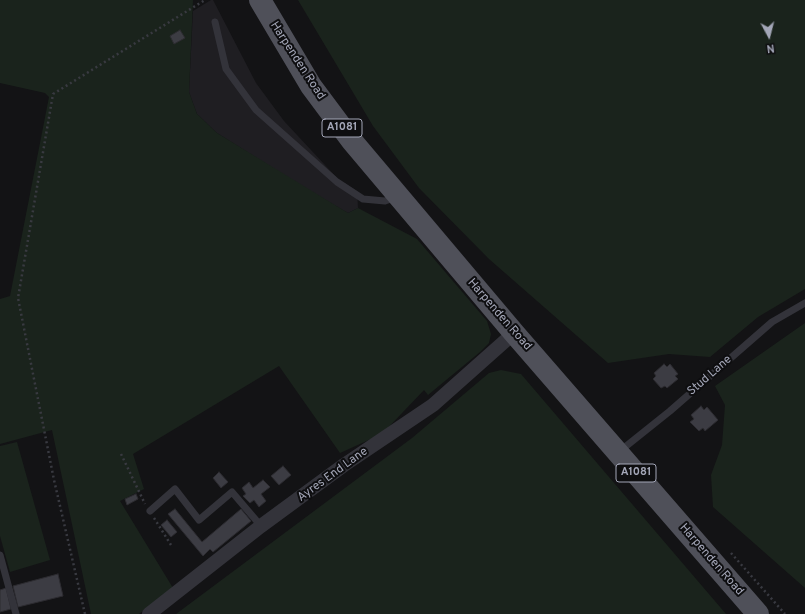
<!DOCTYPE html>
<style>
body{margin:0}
#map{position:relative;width:805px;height:614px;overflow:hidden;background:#131315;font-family:Overpass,sans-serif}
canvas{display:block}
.north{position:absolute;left:749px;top:16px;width:40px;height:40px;-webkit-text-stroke:3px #0e0e10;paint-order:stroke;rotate:173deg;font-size:11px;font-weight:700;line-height:16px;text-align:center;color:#a3a6b7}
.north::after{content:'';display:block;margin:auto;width:14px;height:18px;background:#a3a6b7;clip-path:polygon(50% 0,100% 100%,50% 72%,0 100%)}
</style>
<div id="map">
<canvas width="805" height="614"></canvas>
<div class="north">N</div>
</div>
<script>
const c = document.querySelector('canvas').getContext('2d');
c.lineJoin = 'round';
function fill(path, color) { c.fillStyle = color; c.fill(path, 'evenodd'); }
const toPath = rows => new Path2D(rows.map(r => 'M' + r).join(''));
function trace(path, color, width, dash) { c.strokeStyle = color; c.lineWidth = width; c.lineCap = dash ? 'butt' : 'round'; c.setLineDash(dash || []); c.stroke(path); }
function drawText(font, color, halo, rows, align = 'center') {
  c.font = font + ' Overpass,sans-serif'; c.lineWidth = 4; c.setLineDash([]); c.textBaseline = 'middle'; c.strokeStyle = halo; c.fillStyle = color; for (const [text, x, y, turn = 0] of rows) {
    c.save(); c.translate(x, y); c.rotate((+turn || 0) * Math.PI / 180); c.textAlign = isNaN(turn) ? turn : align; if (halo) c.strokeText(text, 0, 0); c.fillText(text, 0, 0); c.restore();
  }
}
const built = toPath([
 [211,0,213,0,256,83,284,121,338,179,357,191,358,208,348,213,300,185,217,133,197,114,189,92,193,11]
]);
const green = toPath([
 [0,0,193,0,189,92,197,114,217,133,348,213,358,208,417,239,487,321,491,334,489,343,480,352,428,395,424,390,382,434,340,453,279,366,133,454,144,489,120,501,173,588,139,614,91,614,52,430,0,444,0,299,10,296,49,97,45,93,0,83],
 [298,0,805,0,805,289,758,317,710,357,669,354,608,363,489,259,419,188,373,126],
 [805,323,805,588,713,507,711,475,722,445,725,405,715,386],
 [501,370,521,374,726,614,176,614,412,438,489,373],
 [17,442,50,560,10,572,0,536,0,446]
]);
const building = toPath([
 [180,30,185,38,174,44,170,36,180,30],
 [664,364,667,367,670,364,678,374,675,376,678,379,667,388,665,386,661,388,653,379,656,376,654,373,664,364],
 [701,406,704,410,707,407,718,420,705,431,703,428,699,431,690,422,694,419,691,415,701,406],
 [283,466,291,475,279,485,271,476,283,466],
 [219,472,228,482,221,488,213,478,219,472],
 [263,480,270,487,261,494,266,501,259,507,254,500,250,503,243,496,246,494,242,488,249,482,253,488,263,480],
 [136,494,138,499,127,505,125,499,136,494],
 [175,509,202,542,241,509,251,521,213,552,210,549,203,556,168,514,175,509],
 [167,520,177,532,171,537,161,525,167,520],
 [58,574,63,596,18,607,13,586,58,574],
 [6,588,11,609,0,612,0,590,6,588]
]);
const path = toPath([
 [121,454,145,504],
 [154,518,171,545],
 [731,553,785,614],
 [85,614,54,480,18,298,53,94,205,0]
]);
const lane = toPath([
 [215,22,226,69,256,110,337,182,363,199,385,201,396,197],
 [620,451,670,411,772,322,805,303],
 [150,511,175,489,199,520,232,492,261,526],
 [0,555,16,614]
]);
const street = toPath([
 [149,614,261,526,344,465,433,405,514,333]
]);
const primary = toPath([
 [260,0,311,86,352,141,514,333,758,614]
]);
const shields = [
 [342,128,40],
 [636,473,40]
];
const shieldNames = [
 ["A1081",342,128],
 ["A1081",636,473]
];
const streetNames = [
 ["Harpenden Road",297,61,57],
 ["Harpenden Road",499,315,49],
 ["Stud Lane",710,376,-41],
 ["Ayres End Lane",333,475,-36],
 ["Harpenden Road",711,560,49]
];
fill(built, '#1f1e22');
fill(green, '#1a231c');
fill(building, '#3c3c43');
trace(building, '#2d2c31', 1);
trace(path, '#393a41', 2.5, [2, 3]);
trace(lane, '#33333a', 7);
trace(street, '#33333a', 14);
trace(primary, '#4f5059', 22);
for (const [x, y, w] of shields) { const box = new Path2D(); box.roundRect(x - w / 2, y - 9, w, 18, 3); c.fillStyle = '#0e0e10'; c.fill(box); trace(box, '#a3a6b7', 1); }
drawText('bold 11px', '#a3a6b7', null, shieldNames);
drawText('12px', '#a3a6b7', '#0e0e10', streetNames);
</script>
